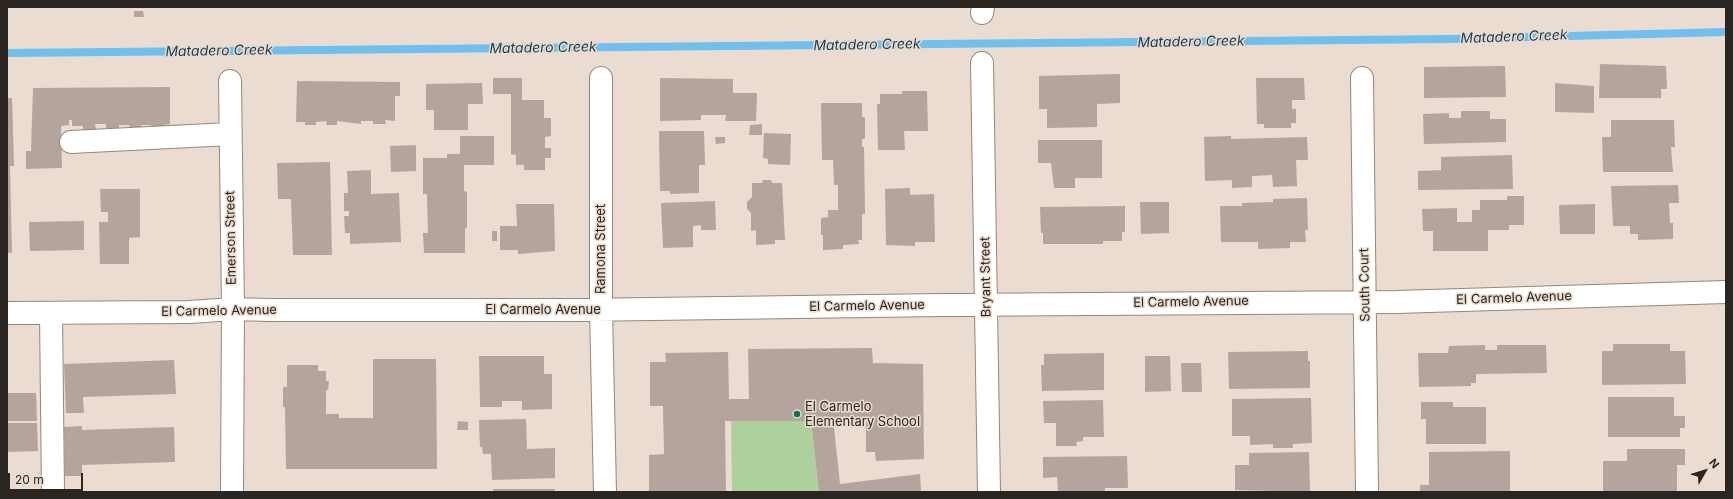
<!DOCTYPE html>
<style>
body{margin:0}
#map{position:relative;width:1733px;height:499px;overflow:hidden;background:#eadcd0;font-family:Inter,sans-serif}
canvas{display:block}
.frame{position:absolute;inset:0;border:8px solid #2a2520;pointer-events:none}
.north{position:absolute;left:1685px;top:451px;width:40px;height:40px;-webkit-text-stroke:3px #eadcd0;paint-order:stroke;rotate:51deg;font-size:11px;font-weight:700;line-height:16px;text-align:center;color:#2a2520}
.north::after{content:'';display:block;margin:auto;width:14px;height:18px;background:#2a2520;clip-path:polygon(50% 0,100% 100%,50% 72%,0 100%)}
.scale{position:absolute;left:8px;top:473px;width:75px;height:18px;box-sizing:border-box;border:2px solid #2a2520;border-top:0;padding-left:5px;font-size:12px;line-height:14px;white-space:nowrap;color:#2a2520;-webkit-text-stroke:3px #eadcd0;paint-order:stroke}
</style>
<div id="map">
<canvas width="1733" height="499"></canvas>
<div class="frame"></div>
<div class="north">N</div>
<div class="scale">20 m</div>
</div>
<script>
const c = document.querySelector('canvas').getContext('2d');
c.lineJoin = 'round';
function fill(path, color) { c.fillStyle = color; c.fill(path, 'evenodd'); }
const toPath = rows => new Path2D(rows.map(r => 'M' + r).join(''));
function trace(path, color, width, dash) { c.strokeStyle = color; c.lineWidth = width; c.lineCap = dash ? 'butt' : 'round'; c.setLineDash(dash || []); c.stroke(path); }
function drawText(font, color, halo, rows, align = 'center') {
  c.font = font + ' Inter,sans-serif'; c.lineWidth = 3; c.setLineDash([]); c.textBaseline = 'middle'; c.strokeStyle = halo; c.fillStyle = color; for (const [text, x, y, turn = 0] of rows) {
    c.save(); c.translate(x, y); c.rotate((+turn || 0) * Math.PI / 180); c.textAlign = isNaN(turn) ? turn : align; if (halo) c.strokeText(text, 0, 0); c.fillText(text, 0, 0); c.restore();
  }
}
const green = toPath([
 [731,421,811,421,819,492,732,492]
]);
const stream = toPath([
 [7,53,1451,39,1726,32]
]);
const building = toPath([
 [134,11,143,11,144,17,134,17],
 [1600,64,1666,66,1667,89,1661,89,1661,98,1599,98],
 [1505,66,1506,97,1424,98,1424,67],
 [1120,74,1120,103,1097,104,1097,127,1047,128,1047,109,1039,109,1039,76],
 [493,78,522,78,522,100,544,100,544,118,551,118,551,136,545,137,545,148,551,148,551,158,545,158,545,170,524,170,524,165,516,165,516,155,511,154,511,94,493,94],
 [660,78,733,79,733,93,757,93,756,121,725,121,726,115,701,115,701,120,660,121],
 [1256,78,1304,78,1305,100,1292,100,1292,109,1296,109,1296,123,1291,123,1291,128,1264,128,1264,124,1257,124],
 [297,81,400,82,400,96,395,96,395,121,385,120,386,124,373,124,373,121,361,121,361,124,337,121,337,125,326,125,327,121,316,122,316,125,305,125,305,122,296,122],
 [482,83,483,104,468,104,468,130,434,130,434,110,426,110,426,84],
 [1555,83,1594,86,1594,113,1555,112],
 [170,87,170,124,163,125,163,128,151,129,151,125,141,125,141,128,130,128,129,125,119,125,119,128,106,128,106,124,95,124,96,129,83,130,83,126,72,126,72,120,69,120,69,125,61,126,62,168,26,169,26,151,31,151,33,88],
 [902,91,927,91,928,131,904,131,905,150,878,150,877,104,880,104,880,94,902,94],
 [7,98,12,98,14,166,10,166,12,253,7,253],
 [821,103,862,103,862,117,865,117,865,139,862,139,862,147,864,147,865,214,862,214,862,240,858,240,859,244,843,245,843,249,823,250,823,235,821,235,821,218,828,217,828,210,838,210,838,185,834,185,833,160,822,160],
 [1461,111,1490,111,1490,119,1506,119,1506,142,1424,144,1423,114,1449,113,1449,118,1461,118],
 [1611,120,1674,120,1675,147,1671,147,1673,172,1603,172,1602,137,1611,137],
 [762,124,762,135,749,135,750,125],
 [659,131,704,131,705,165,699,165,699,193,670,194,670,191,660,191],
 [764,133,791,134,790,165,768,164,768,159,763,158],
 [460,136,494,136,494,165,464,165,464,191,467,192,467,228,465,228,465,253,424,253,423,233,428,233,427,194,423,194,423,158,447,158,447,154,460,154],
 [1231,136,1231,139,1307,137,1308,160,1296,160,1297,186,1273,187,1272,175,1252,176,1252,187,1232,188,1232,180,1205,181,1204,137],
 [715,137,725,137,725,143,716,144],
 [1038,140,1102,140,1102,178,1075,178,1075,188,1054,188,1051,163,1038,163],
 [416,145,416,171,391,172,390,146],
 [1512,155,1513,189,1418,190,1418,171,1441,170,1441,157],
 [330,162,332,255,293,255,291,199,278,199,277,163],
 [371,170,371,194,399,193,401,242,350,244,350,233,345,233,344,216,349,216,349,211,344,211,344,193,348,193,347,171],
 [763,180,771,180,772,183,782,183,785,240,775,240,775,244,756,245,756,230,751,231,751,213,747,209,747,202,752,197,752,183,762,183],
 [1678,185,1679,203,1669,203,1670,223,1673,223,1673,239,1638,240,1638,234,1630,234,1630,226,1613,226,1611,186],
 [910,188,910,195,934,194,935,242,915,242,915,246,886,245,885,189],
 [100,189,140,189,140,237,129,238,129,264,100,264,99,222,108,222,108,212,101,212],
 [1507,196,1524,196,1524,225,1509,225,1509,230,1488,230,1488,251,1433,251,1433,231,1423,231,1422,209,1457,208,1457,222,1472,222,1472,210,1480,210,1480,200,1507,200],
 [1307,198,1308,230,1305,230,1306,242,1290,242,1290,248,1258,249,1258,242,1221,242,1220,206,1242,206,1242,203,1273,202,1273,199],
 [715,201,716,230,701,230,701,225,693,226,693,247,663,248,661,203],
 [1140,202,1169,202,1169,233,1141,234],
 [516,204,554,204,555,251,518,254,518,250,500,250,500,226,517,226],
 [1595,204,1595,234,1560,234,1559,205],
 [1125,206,1125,232,1122,232,1122,241,1103,241,1103,244,1043,244,1043,233,1041,233,1040,207],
 [84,221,84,250,30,251,29,222],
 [492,231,497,231,497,241,492,241],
 [1613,344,1670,344,1670,351,1685,351,1686,384,1602,385,1602,351,1613,351],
 [1485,345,1485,350,1497,350,1497,345,1546,345,1547,373,1476,374,1476,383,1471,383,1471,386,1419,387,1418,353,1448,353,1449,346],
 [872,348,873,363,923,364,924,459,876,461,875,452,866,452,866,419,833,418,840,484,920,474,921,492,819,492,811,421,725,421,726,492,649,492,649,455,664,454,663,406,650,406,650,362,666,362,665,353,728,352,729,399,749,399,748,349],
 [1308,351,1308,361,1310,361,1310,388,1229,389,1228,352],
 [1104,353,1104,390,1042,391,1041,365,1044,365,1044,354],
 [479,356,544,356,544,374,552,374,552,409,522,410,522,401,502,401,502,407,480,407],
 [1145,356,1170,356,1171,391,1145,392],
 [373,359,436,359,437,469,286,469,285,407,283,407,283,387,287,387,287,365,318,365,318,371,326,371,326,381,329,381,328,390,326,390,326,414,339,414,339,418,373,418],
 [174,360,176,394,83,397,84,413,66,413,64,364],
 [1181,363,1201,363,1202,392,1182,392],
 [7,393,36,393,37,421,7,421],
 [1608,397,1674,397,1674,416,1685,416,1685,428,1680,428,1680,437,1608,437],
 [1311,398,1312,443,1293,444,1293,448,1273,448,1273,444,1250,445,1250,436,1232,436,1232,399],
 [1103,400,1104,437,1083,437,1083,441,1076,442,1077,446,1056,446,1056,423,1044,423,1043,401],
 [1421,402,1453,402,1453,407,1486,407,1486,444,1426,444,1426,419,1421,419],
 [526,419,527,449,555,448,555,478,492,480,491,454,483,454,482,447,480,447,479,420],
 [458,421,468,422,468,430,457,430],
 [7,423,37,423,38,451,7,452],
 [82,426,82,430,174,427,175,462,82,465,82,476,65,476,64,427],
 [1627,449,1685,449,1685,465,1677,465,1677,492,1603,492,1603,461,1627,461],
 [1510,451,1510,491,1420,492,1420,485,1429,485,1429,452],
 [1309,452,1310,492,1235,490,1235,465,1249,465,1249,453],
 [1127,456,1128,488,1105,488,1105,492,1058,492,1057,477,1043,478,1043,457],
 [493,489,555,489,555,492,493,492]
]);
const minor = toPath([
 [982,13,983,7],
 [982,63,989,492],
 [601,78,601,310,605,492],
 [1362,78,1367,492],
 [230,81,233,309,232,492],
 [71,142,230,134],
 [7,313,190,312,233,309,270,310,579,310,943,305,1396,302,1726,292],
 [51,313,53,492]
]);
const markers = [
 [797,414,4,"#027753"]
];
const streetNames = [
 ["Emerson Street",231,238,-91],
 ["Ramona Street",601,249,-90],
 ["Bryant Street",986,277,-91],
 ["South Court",1365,285,-91],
 ["El Carmelo Avenue",1514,298,-2],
 ["El Carmelo Avenue",1191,302,-1],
 ["El Carmelo Avenue",867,306,-1],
 ["El Carmelo Avenue",543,310],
 ["El Carmelo Avenue",219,311,-1]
];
const poiNames = [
 ["El Carmelo",805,407],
 ["Elementary School",805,422]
];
const waterNames = [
 ["Matadero Creek",1514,37,-2],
 ["Matadero Creek",1191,42,-1],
 ["Matadero Creek",867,45,-1],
 ["Matadero Creek",543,48,-1],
 ["Matadero Creek",219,51,-1]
];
fill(green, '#add19d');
trace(stream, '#70bfec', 8);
fill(building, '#b5a49d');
trace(minor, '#94877c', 24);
trace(minor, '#fff', 22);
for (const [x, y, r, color] of markers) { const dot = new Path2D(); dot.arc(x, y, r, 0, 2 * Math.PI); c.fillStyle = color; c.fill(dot); trace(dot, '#eadcd0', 1.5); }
drawText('13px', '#2a2520', '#eadcd0', streetNames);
drawText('13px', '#2a2520', '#eadcd0', poiNames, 'left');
drawText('italic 14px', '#183c4e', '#eadcd0', waterNames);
</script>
